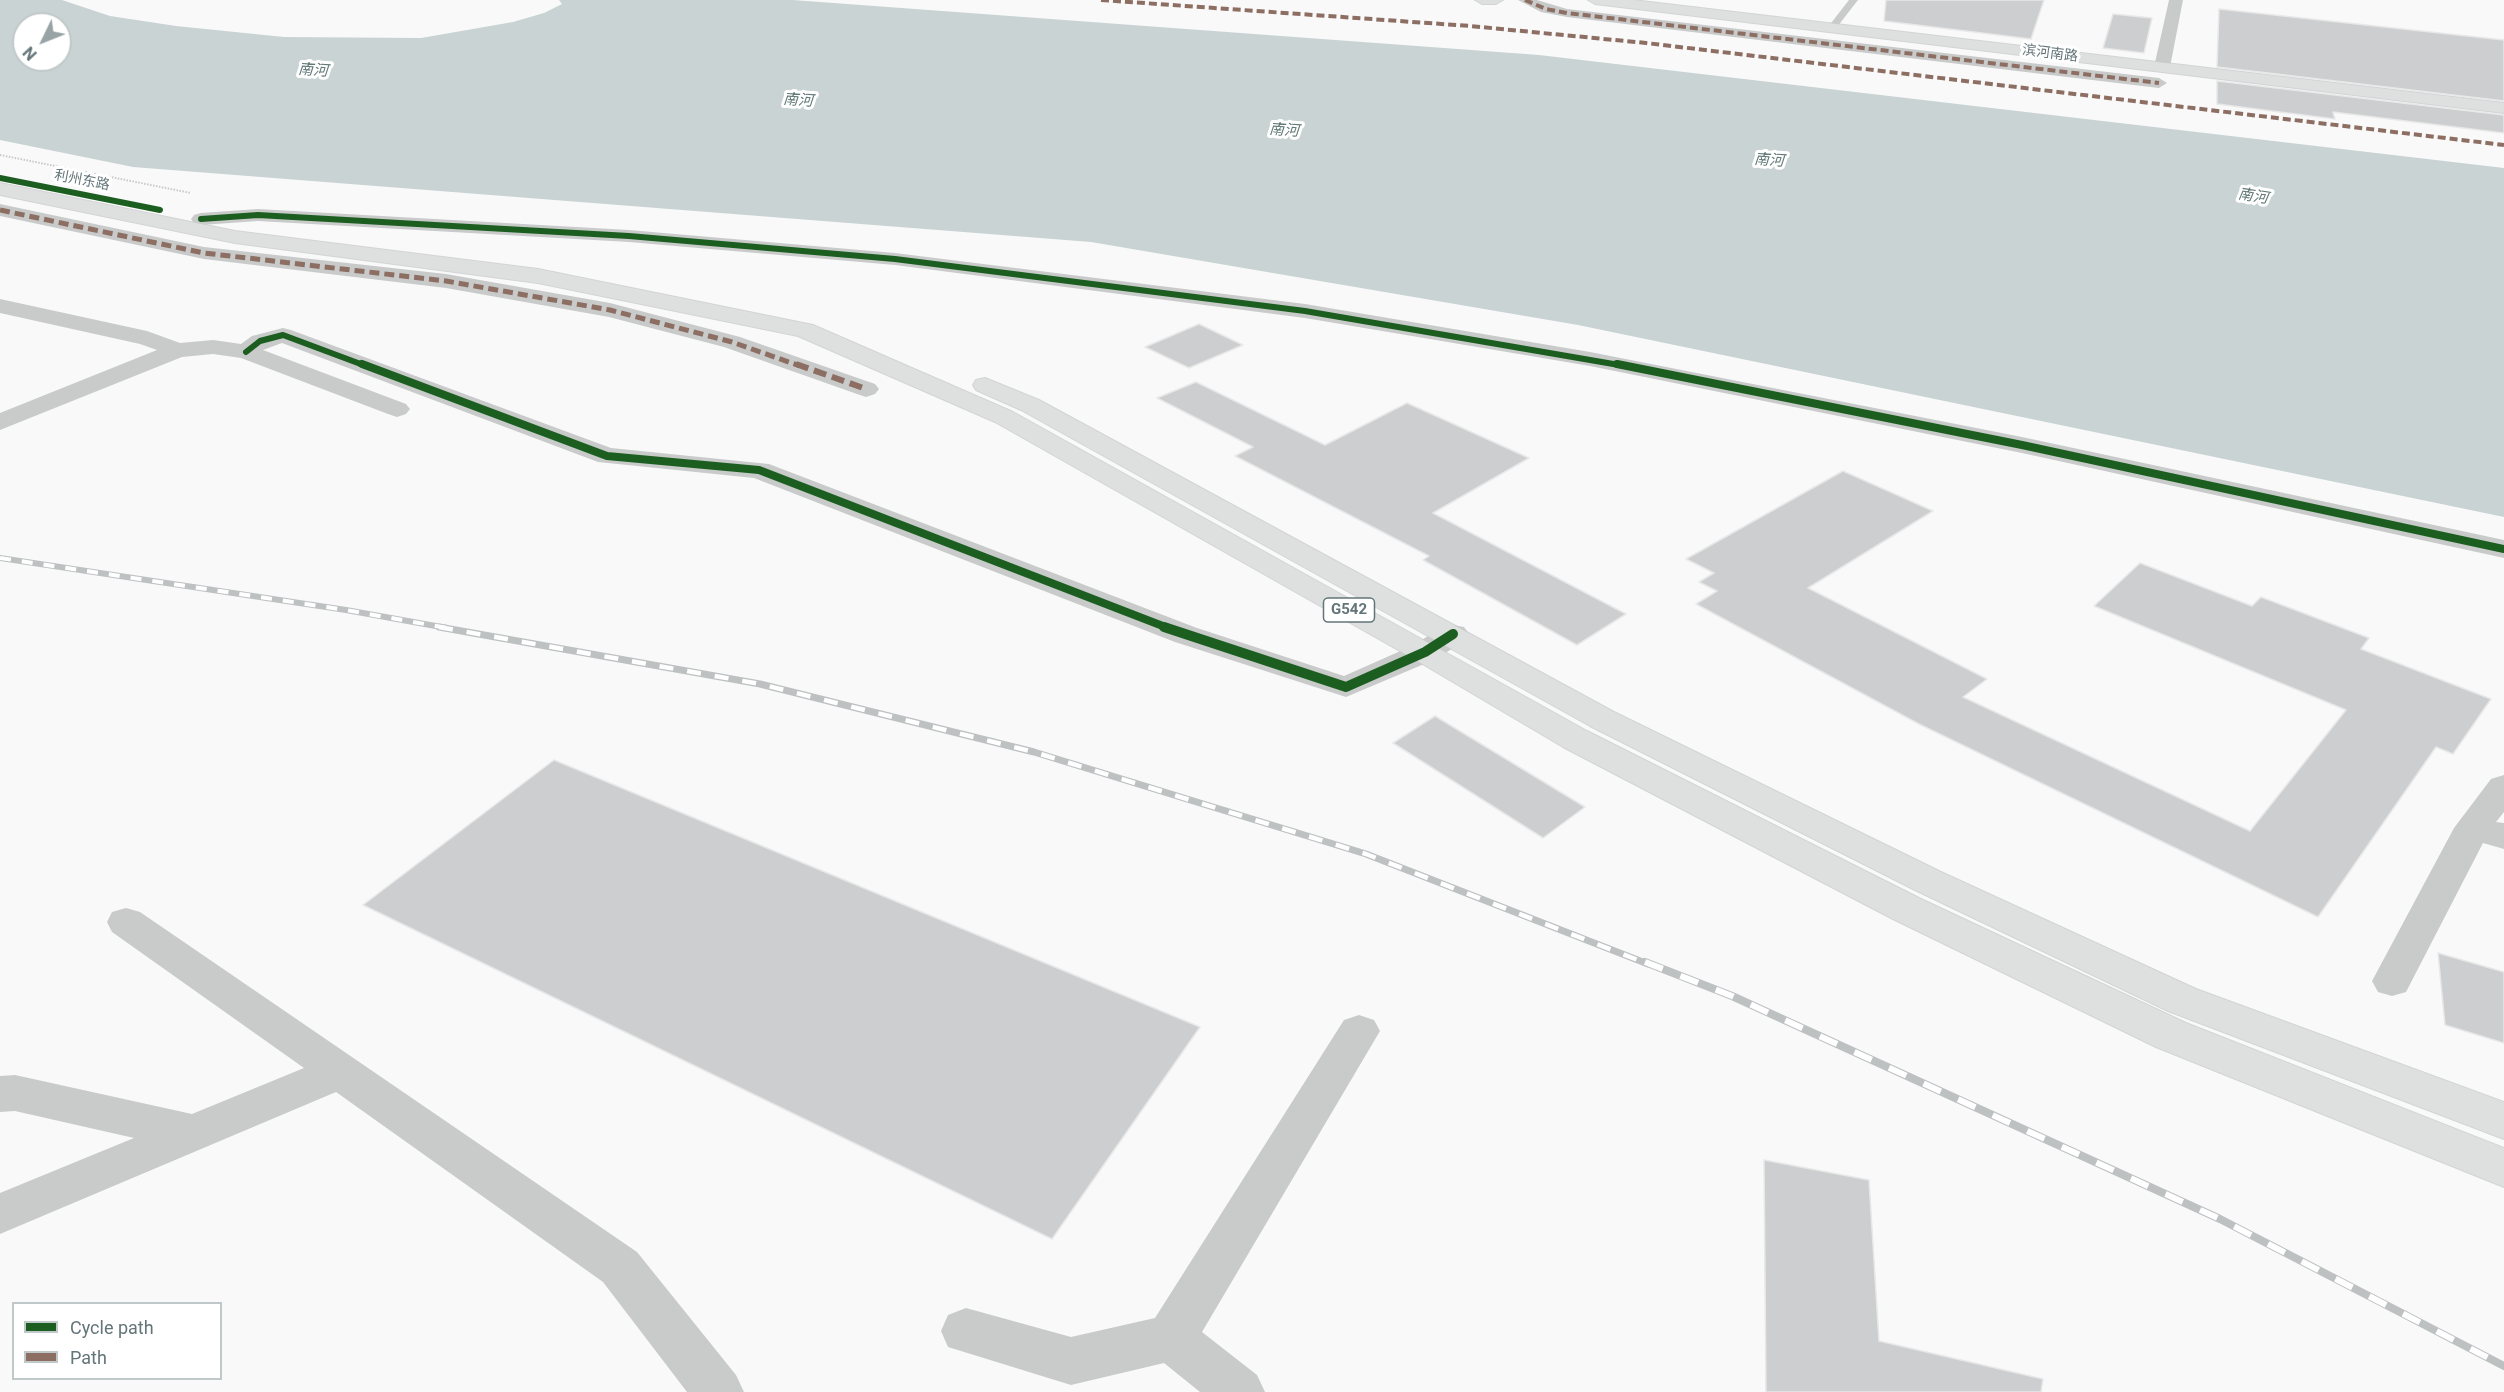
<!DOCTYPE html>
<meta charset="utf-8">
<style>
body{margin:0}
#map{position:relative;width:2504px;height:1392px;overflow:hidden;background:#f9f9f9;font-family:Roboto,sans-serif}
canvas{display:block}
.legend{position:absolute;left:12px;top:1302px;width:210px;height:78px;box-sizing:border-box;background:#fff;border:2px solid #c1c8c9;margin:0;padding:8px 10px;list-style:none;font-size:18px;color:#647579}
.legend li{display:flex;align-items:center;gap:12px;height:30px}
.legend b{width:30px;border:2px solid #c1c8c9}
.north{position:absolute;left:12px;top:12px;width:60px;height:60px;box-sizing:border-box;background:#fff;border:2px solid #c1c8c9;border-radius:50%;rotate:227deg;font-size:16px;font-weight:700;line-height:24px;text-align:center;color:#647579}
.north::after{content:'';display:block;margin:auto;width:21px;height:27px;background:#98a3a6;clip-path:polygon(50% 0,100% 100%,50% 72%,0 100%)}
</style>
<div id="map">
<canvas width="2504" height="1392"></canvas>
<ul class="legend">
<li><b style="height:8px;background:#1b5e20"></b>Cycle path</li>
<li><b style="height:8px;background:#8d6e63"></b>Path</li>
</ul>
<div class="north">N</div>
</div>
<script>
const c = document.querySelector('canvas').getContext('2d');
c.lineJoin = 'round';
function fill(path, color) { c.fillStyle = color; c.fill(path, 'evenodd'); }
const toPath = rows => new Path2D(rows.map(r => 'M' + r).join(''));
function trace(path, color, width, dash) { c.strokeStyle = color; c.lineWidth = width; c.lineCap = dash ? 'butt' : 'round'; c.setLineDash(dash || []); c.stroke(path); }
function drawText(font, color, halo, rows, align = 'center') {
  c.font = font + ' Roboto,"Noto Sans SC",sans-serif'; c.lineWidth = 6; c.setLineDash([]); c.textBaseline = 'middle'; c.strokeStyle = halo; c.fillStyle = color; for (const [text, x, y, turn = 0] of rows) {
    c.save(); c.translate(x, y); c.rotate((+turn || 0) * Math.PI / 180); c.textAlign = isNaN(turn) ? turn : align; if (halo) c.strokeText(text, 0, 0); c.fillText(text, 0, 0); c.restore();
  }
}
const water = toPath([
 [0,0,62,0,110,16,176,26,284,37,421,38,513,22,544,13,562,4,559,0,793,0,1539,55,2504,168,2504,517,1578,325,1091,242,133,167,0,140],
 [24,24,60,24,60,60,24,60]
]);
const building = toPath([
 [1886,0,2044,0,2031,39,1884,21,1886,0],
 [2219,9,2504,40,2504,101,2217,67,2219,9],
 [2113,14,2152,18,2144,53,2103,48,2113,14],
 [2217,81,2504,115,2504,133,2333,112,2335,119,2217,104,2217,81],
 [1199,324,1243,345,1189,368,1145,347,1199,324],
 [1196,382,1325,445,1407,403,1529,458,1433,513,1626,614,1577,645,1423,560,1429,556,1235,456,1253,447,1157,398,1196,382],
 [1843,471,1933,511,1808,588,1987,679,1963,697,2250,831,2346,710,2094,606,2140,563,2252,606,2261,597,2369,638,2361,649,2491,699,2453,754,2436,747,2318,917,1919,724,1696,604,1717,591,1699,582,1714,573,1686,559,1843,471],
 [1435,716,1585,807,1543,838,1393,743,1435,716],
 [554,760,1200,1027,1052,1239,363,905,554,760],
 [2438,953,2504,972,2504,1043,2445,1025,2438,953],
 [1764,1160,1869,1180,1879,1341,2043,1379,2041,1392,1766,1392,1764,1160]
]);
const path = toPath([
 [0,155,191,193]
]);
const service = toPath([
 [1849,0,1858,0,1834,31,1828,31,1828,27,1849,0]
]);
const pedestrian = toPath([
 [1518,0,1537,0,1567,9,2159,78,2167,83,2159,88,1567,17,1541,12,1518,0]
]);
const minor = toPath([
 [0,204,204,247,446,274,610,303,740,337,875,384,879,389,875,394,866,397,857,394,724,347,609,317,446,288,204,259,0,216,0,204],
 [0,299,147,331,180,343,213,340,241,344,252,336,283,328,291,330,611,448,769,464,1197,628,1344,676,1414,645,1442,627,1453,625,1464,627,1469,634,1464,641,1436,659,1346,697,1175,642,754,478,598,462,282,343,263,350,406,404,410,409,406,414,397,417,388,414,241,358,213,354,182,357,0,430,0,413,157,350,140,344,0,313,0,299],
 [2504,775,2504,812,2496,822,2504,823,2504,849,2483,843,2406,992,2392,996,2378,992,2372,981,2454,828,2491,779,2504,775],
 [126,908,140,912,637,1252,736,1375,744,1392,687,1392,603,1282,336,1092,0,1234,0,1193,134,1138,15,1111,0,1112,0,1076,15,1075,192,1114,304,1068,112,932,107,922,112,912,126,908],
 [1359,1015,1374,1020,1380,1031,1202,1332,1257,1375,1265,1392,1200,1392,1164,1363,1071,1385,948,1347,941,1331,948,1315,966,1308,1071,1337,1155,1318,1344,1020,1359,1015]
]);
const tertiary = toPath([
 [2169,0,2183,0,2170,67,2162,72,2154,67,2169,0],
 [258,209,629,230,895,253,1305,304,1590,352,2022,437,2504,540,2504,558,2022,453,1590,366,1305,318,895,265,629,242,258,221,201,225,194,223,191,219,194,215,201,213,258,209]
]);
const secondary = toPath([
 [1475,0,1503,0,1496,4,1482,4,1475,0],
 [1588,0,1633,0,2504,103,2504,113,1595,4,1588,0]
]);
const trunk = toPath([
 [0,183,235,231,538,269,813,325,1013,412,1587,731,1921,899,2186,1023,2504,1148,2504,1187,2156,1047,1893,919,1563,747,1414,659,995,422,798,336,538,283,235,243,0,195,0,183],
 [985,378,1039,400,1614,712,1941,872,2196,989,2504,1102,2504,1139,2168,1011,1915,890,1590,726,1021,410,976,390,973,385,976,380,985,378]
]);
const railFar2 = toPath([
 [0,558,346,610,447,628]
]);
const railFar1 = toPath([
 [439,627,760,684,1034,752,1366,854,1648,964]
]);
const rail = toPath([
 [1645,962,1732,996,2220,1219,2504,1366]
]);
const quietFar2 = toPath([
 [1101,0,1470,26,1646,43,2504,145],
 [1525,0,1546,9,1567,13,2159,83]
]);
const quietFar1 = toPath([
 [0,210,204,253,446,281,610,310,732,342,800,366]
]);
const quiet = toPath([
 [796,364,866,389]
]);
const cyclewayFar2 = toPath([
 [0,178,160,210],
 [201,219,258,215,629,236,895,259,1305,311,1625,366],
 [246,352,260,341,283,335,366,366]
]);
const cyclewayFar1 = toPath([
 [362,364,607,456,759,470,1168,628],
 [1617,364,2022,445,2504,549]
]);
const cycleway = toPath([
 [1164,627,1346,687,1425,652,1453,634]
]);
const farStreetnames = [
 ["滨河南路",2050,54,7],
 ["利州东路",82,181,11]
];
const farWaternames = [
 ["南河",313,71,4],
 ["南河",798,101,4],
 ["南河",1284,131,4],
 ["南河",1769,161,4],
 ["南河",2253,197,9]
];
const shields = [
 [1349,610,51]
];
const shieldNames = [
 ["G542",1349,610]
];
fill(water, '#c9d3d3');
fill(building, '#cccecf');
trace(building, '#e8e8e8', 1.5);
trace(secondary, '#d2d4d5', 2);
trace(trunk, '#d3d4d5', 2);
trace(path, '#c7c9c9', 2, [1.5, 1.5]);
fill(service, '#c9caca');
fill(pedestrian, '#c9caca');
fill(minor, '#c9caca');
fill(tertiary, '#c9caca');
fill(secondary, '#dedfdf');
fill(trunk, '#dedfdf');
trace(railFar2, '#bec1c2', 6);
trace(railFar1, '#bec1c2', 7);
trace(rail, '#bec1c2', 8);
trace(railFar2, '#fff', 4, [11]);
trace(railFar1, '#fff', 4.5, [14]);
trace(rail, '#fff', 6, [19]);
trace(quietFar2, '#8d6e63', 4, [8, 4]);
trace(quietFar1, '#8d6e63', 5, [10, 5]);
trace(quiet, '#8d6e63', 6, [13, 6]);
trace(cyclewayFar2, '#1b5e20', 6);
trace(cyclewayFar1, '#1b5e20', 8);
trace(cycleway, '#1b5e20', 10);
drawText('14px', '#647579', '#fff', farStreetnames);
drawText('italic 15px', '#637878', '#fff', farWaternames);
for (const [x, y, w] of shields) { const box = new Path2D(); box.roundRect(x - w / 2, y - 12, w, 24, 4.5); c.fillStyle = '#fff'; c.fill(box); trace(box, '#647579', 1.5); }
drawText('bold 15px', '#647579', null, shieldNames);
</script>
